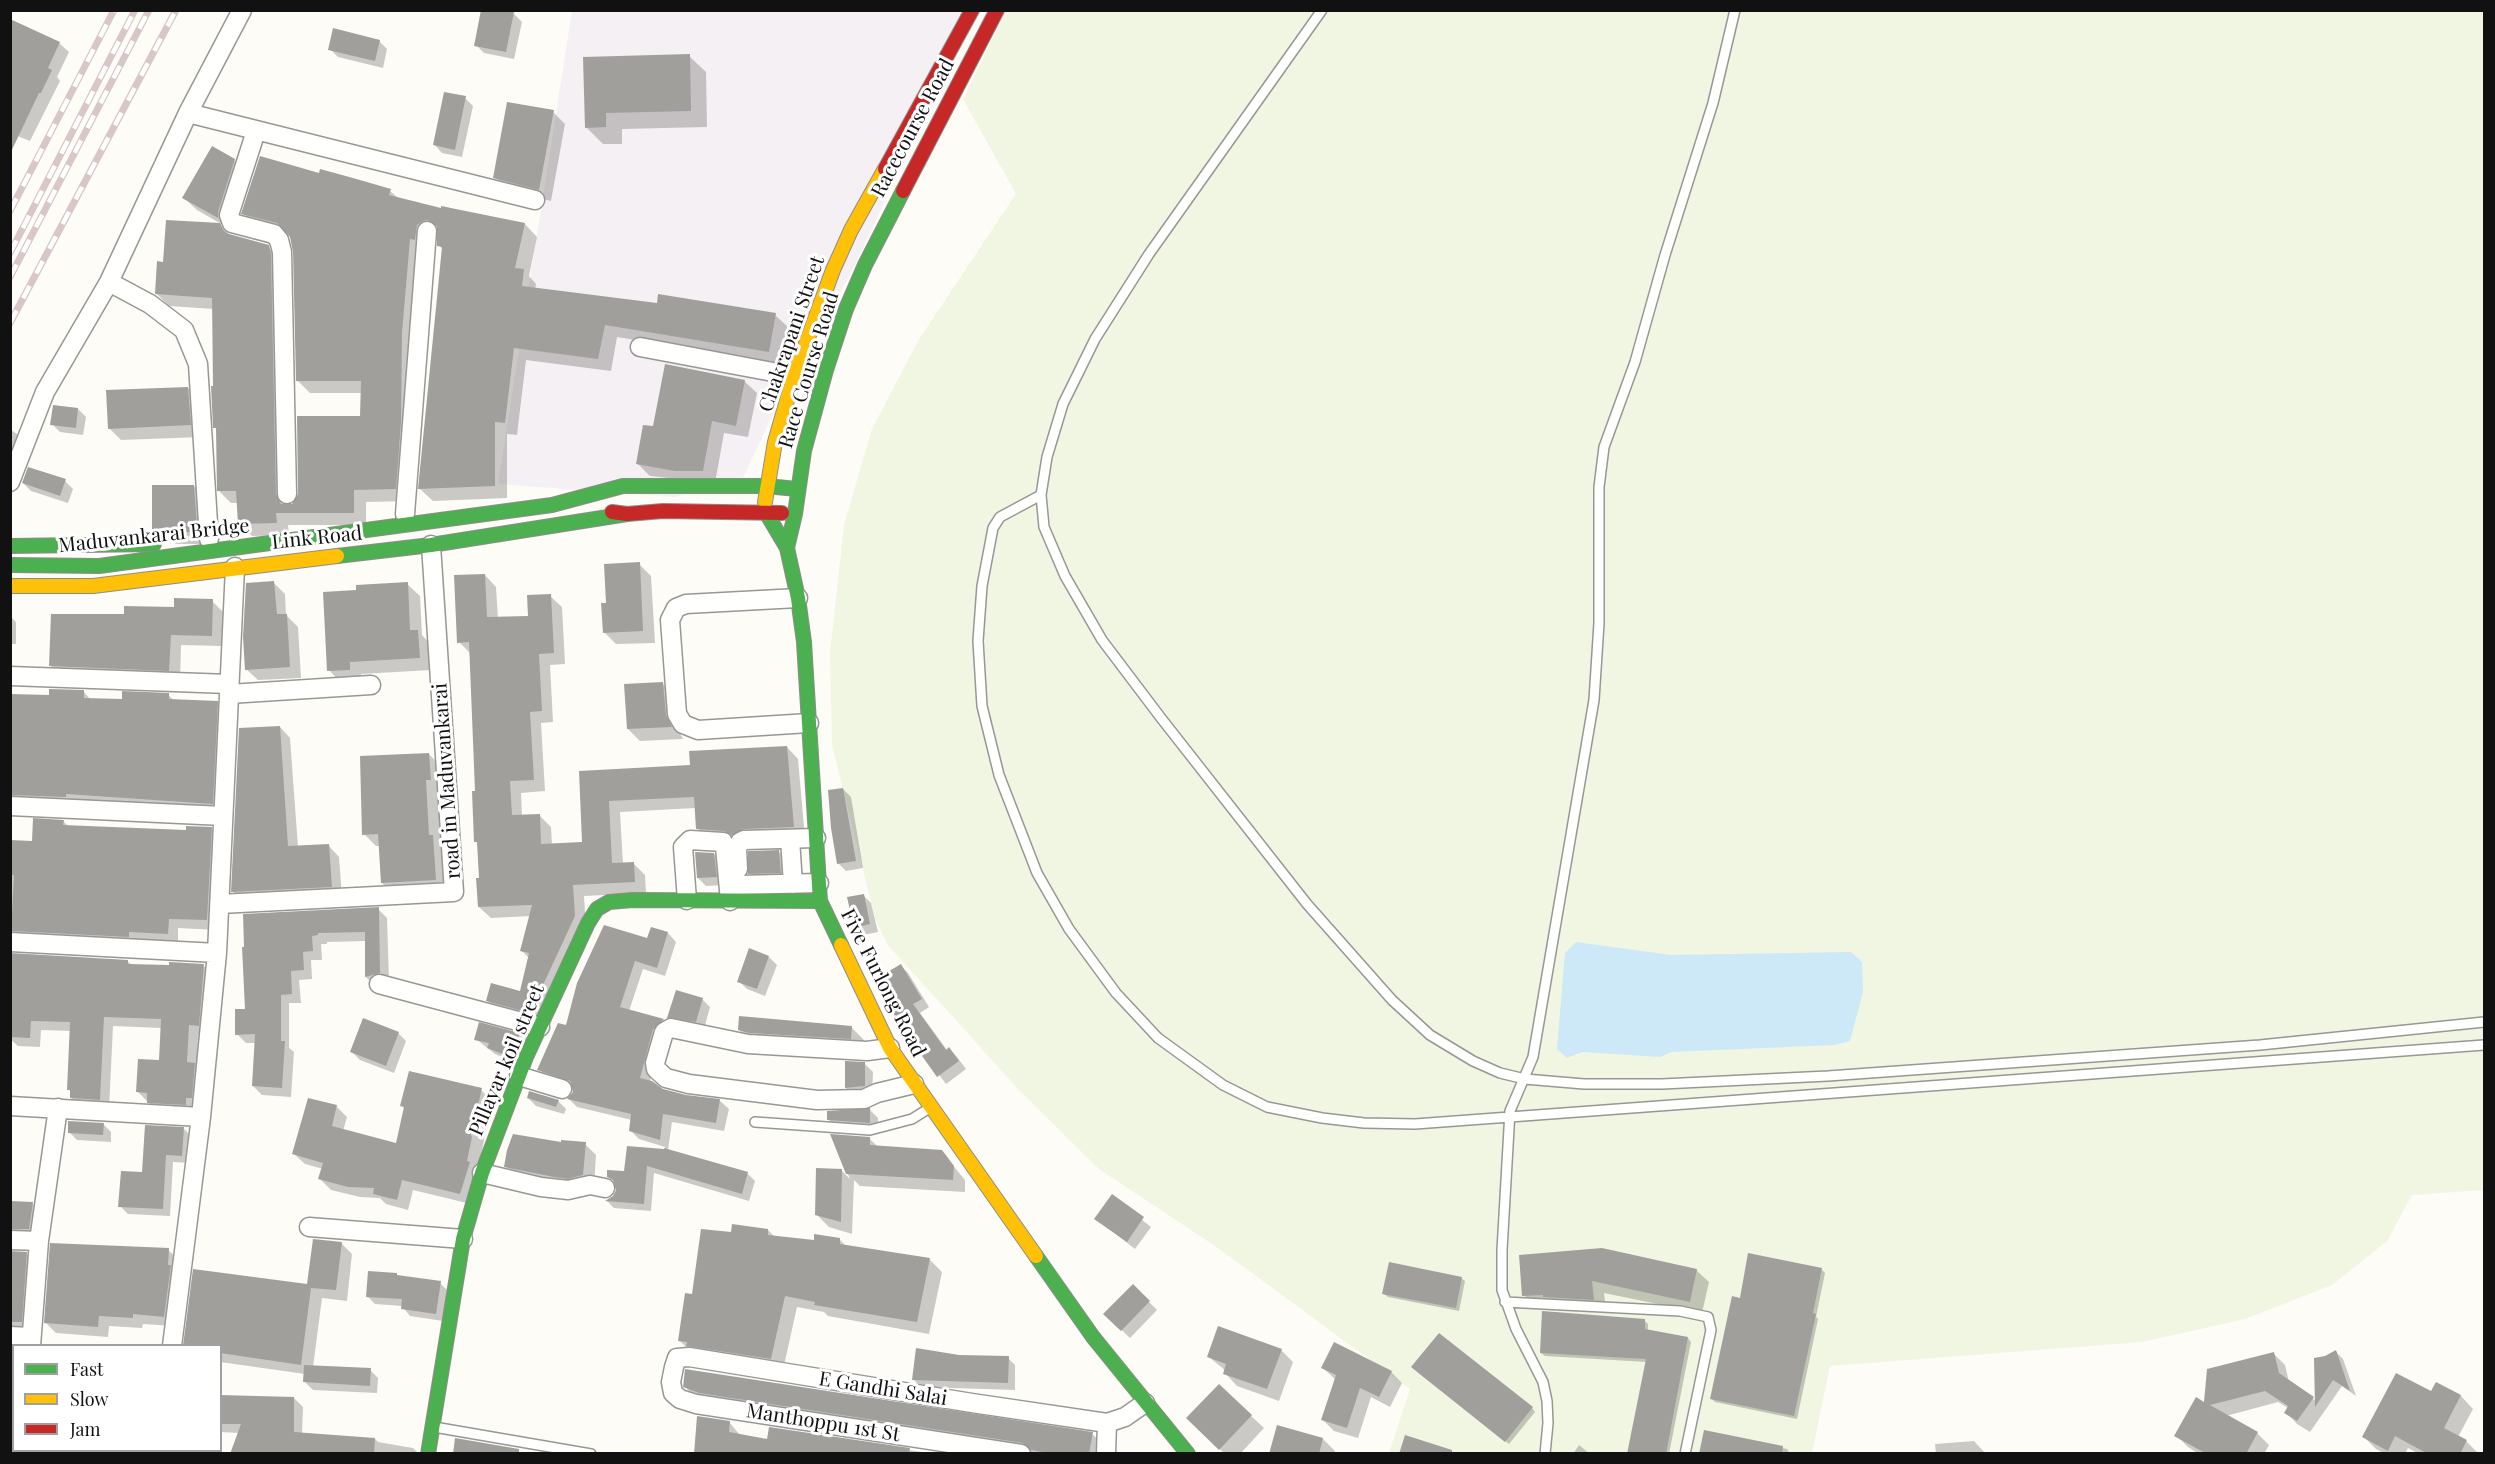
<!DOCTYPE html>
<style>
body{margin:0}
#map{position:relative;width:2495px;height:1464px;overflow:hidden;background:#fdfcf7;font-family:"Playfair Display",serif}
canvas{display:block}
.frame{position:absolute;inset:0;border:12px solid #111;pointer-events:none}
.legend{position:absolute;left:12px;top:1344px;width:210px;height:108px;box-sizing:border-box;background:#fff;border:2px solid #a0a0a0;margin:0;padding:8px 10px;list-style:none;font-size:18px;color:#111}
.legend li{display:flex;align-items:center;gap:12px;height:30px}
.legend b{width:30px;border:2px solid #a0a0a0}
</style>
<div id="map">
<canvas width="2495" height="1464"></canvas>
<div class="frame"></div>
<ul class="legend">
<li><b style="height:8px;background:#4caf50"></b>Fast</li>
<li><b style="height:8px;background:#ffc107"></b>Slow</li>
<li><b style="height:8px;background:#c62828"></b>Jam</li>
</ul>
</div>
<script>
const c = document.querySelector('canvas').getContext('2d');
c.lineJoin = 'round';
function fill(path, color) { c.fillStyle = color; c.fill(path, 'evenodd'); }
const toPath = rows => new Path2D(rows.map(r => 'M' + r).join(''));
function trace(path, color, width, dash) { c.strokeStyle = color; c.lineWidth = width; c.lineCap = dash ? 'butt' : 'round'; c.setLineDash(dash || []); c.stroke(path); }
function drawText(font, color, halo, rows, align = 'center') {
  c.font = font + ' "Playfair Display",serif'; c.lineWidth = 6; c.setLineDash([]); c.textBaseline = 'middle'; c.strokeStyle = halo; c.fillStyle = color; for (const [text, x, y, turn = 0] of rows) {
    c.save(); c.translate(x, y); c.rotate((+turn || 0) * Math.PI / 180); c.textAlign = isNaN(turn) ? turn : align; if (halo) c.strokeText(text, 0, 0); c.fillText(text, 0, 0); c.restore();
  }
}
const industrial = toPath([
 [572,11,974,11,855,265,771,418,742,480,675,497,498,484]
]);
const pitch = toPath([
 [1006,11,2484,11,2484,1190,2412,1195,2387,1241,2332,1285,2245,1319,2142,1342,1830,1366,1812,1453,1389,1453,1410,1389,1218,1248,1099,1169,1020,1091,887,944,875,918,832,745,830,653,844,525,872,429,918,341,1016,194,963,99]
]);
const water = toPath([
 [1576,942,1671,955,1851,952,1862,962,1863,992,1850,1041,1834,1045,1671,1052,1661,1057,1582,1052,1567,1058,1557,1049,1565,953]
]);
const shadow = toPath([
 [483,10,514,14,522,22,514,59,484,53,476,45],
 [379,41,387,49,383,68,338,57,330,49],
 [59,43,69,52,57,77,60,81,30,141,10,133],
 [689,56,706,72,707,127,622,129,622,144,603,144,587,128,585,59],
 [465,98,473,106,462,157,442,153,434,144],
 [553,112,565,124,551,201,507,190,495,177],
 [234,160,247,172,230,229,197,210,184,198],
 [320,174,390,191,398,198,442,210,525,224,537,237,529,276,536,284,535,289,658,305,775,315,788,327,782,364,617,337,611,371,526,360,517,435,507,434,507,498,433,501,420,489,443,250,439,245,438,232,436,233,408,501,366,502,366,525,288,525,289,535,252,536,240,523,238,503,231,503,219,491,217,430,215,427,214,309,169,306,156,293,164,263,219,225,230,236,268,247,281,259,288,505,293,505,362,418,362,393,310,393,297,380,295,252,290,235,255,226,243,213],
 [744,381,757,393,748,437,724,433,715,483,650,476,638,464,654,428],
 [188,388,200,401,202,437,121,440,109,428],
 [78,409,86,417,83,435,60,432,52,424],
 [10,429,25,440,10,465],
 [65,481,73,489,68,503,31,491,23,483],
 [194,486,206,499,205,544,177,544,166,541,154,528],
 [639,564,651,576,655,643,616,644,604,632,607,604],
 [485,575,496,587,498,619,530,617,550,596,562,607,565,664,550,665,553,722,541,723,545,791,521,793,522,816,539,815,551,827,552,845,584,843,580,772,692,767,787,747,798,759,805,838,709,840,697,828,696,808,620,812,623,864,633,863,645,875,646,893,584,896,586,929,542,1023,499,1012,487,1000,521,993,529,958,522,951,531,916,491,918,479,907,481,879,479,845,476,842,476,792,471,654,459,642],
 [274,583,285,594,286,615,298,627,301,678,258,680,246,669],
 [407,584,420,596,422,635,430,644,431,670,361,674,362,682,341,683,329,670,357,592],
 [212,601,223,612,222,646,181,645,180,681,62,677,51,666,126,615,175,609],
 [10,616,16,622,16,644,10,644],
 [663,684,675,696,678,729,683,739,640,741,628,729],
 [83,691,91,700,113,700,168,695,175,701,217,702,226,711,221,813,10,805,10,696,50,696],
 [280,727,290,738,298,847,329,846,339,857,342,897,243,902,233,892],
 [429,754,441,767,443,791,438,792,441,845,445,849,448,892,394,895,382,883,380,846,376,846,364,834],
 [843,789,851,797,863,868,846,871,838,863],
 [63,821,68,826,188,831,211,828,221,838,217,930,178,928,178,943,10,947,10,842,34,843],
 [779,852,787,860,788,880,758,881,750,873],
 [714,854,722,862,724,885,706,886,698,878],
 [863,895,871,903,878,932,863,935,855,927],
 [378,909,387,918,389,982,375,986,366,977,366,941,327,942,327,944,321,944,322,960,311,960,312,979,299,980,301,1003,289,1003,289,1048,294,1052,291,1097,262,1095,253,1086,256,1043,246,1043,237,1034,247,1010,243,948],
 [652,928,668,933,676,942,665,976,643,969,629,1011,663,1020,671,1029,662,1038,650,1081,663,1090,686,1096,720,1101,729,1109,724,1131,672,1122,668,1150,747,1173,755,1181,749,1201,654,1173,651,1211,614,1208,607,1201,614,1197,618,1190,616,1184,608,1176,625,1173,665,1151,665,1147,639,1139,630,1130,632,1120,577,1107,569,1099,575,1092,573,1087,548,1078,539,1069,567,1027,648,940],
 [10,955,127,961,132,965,203,965,213,975,208,1035,198,1035,197,1066,204,1074,195,1114,158,1112,138,1092,160,1061,162,1028,113,1026,109,1109,81,1107,71,1098,71,1092,68,1089,71,1031,41,1030,40,1047,18,1046,10,1039],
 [769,957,777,965,765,996,747,989,739,981],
 [900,965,908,973,929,1007,920,1013,947,1050,949,1049,957,1057,966,1069,946,1084,918,1047,915,1049,908,1042,917,1036,900,1023],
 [702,999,710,1007,704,1029,677,1025,669,1017],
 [364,1020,398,1033,406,1041,394,1073,360,1060,352,1052],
 [480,1024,520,1035,526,1041,517,1063,495,1054,476,1039],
 [851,1027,864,1040,863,1050,752,1042,739,1030],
 [865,1064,873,1072,872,1094,854,1096,846,1088],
 [481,1090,492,1101,471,1204,413,1190,408,1210,386,1204,380,1198,360,1197,331,1190,320,1179,323,1169,305,1164,294,1154,336,1106,347,1117,343,1131,397,1145,406,1110,402,1106],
 [528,1098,558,1101,566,1109,564,1114,536,1106],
 [870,1110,878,1118,878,1130,837,1128,829,1120],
 [103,1124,111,1132,111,1142,77,1140,69,1132],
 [184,1129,192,1137,190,1163,173,1162,170,1216,128,1214,120,1206,144,1174],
 [832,1136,869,1138,878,1147,942,1152,965,1180,965,1192,860,1186,854,1180,852,1234,829,1227,816,1214,842,1171,850,1179],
 [562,1143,585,1144,596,1155,594,1186,517,1177,506,1166],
 [1112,1196,1151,1227,1135,1249,1096,1219],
 [10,1203,33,1204,41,1212,38,1238,10,1243],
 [768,1230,775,1237,815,1242,839,1239,846,1246,930,1260,942,1272,929,1334,828,1316,824,1312,797,1307,783,1370,692,1353,680,1341,694,1295,732,1234],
 [341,1243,352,1254,347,1301,322,1298,313,1367,370,1370,378,1378,377,1393,313,1390,305,1382,305,1374,220,1362,220,1346,308,1286],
 [168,1250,179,1260,174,1326,143,1324,142,1328,109,1326,108,1337,56,1333,46,1323],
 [1602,1250,1696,1270,1709,1282,1702,1313,1604,1293,1606,1311,1536,1308,1524,1295],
 [10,1252,26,1253,35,1262,30,1331,10,1330],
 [1821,1269,1825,1273,1816,1317,1818,1319,1797,1419,1715,1402,1711,1398,1741,1300],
 [398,1277,440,1283,448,1291,443,1321,410,1316,402,1306,375,1304,367,1296],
 [1461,1278,1465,1281,1459,1311,1388,1297,1384,1294],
 [1133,1286,1157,1310,1130,1338,1105,1314],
 [1645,1321,1648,1324,1648,1331,1688,1338,1691,1342,1669,1454,1629,1454,1647,1362,1545,1356,1541,1353],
 [1281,1350,1293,1362,1279,1401,1237,1386,1225,1373,1226,1371,1209,1357],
 [2335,1351,2343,1359,2356,1396,2342,1386,2310,1432,2297,1424,2286,1412,2288,1408,2278,1402,2226,1416,2257,1433,2269,1445,2264,1454,2199,1454,2188,1447,2176,1435,2206,1405,2273,1353,2285,1365,2289,1382,2316,1401,2325,1358],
 [959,1356,1008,1358,1015,1365,1015,1390,921,1387,914,1380],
 [10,1359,14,1359,14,1401,10,1401],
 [1323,1368,1391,1372,1402,1383,1390,1407,1371,1397,1358,1438,1334,1431,1323,1420,1336,1380],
 [1416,1371,1532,1408,1535,1412,1509,1444],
 [2437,1384,2461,1396,2473,1409,2458,1437,2466,1441,2479,1454,2419,1454,2408,1448,2405,1454,2385,1454,2376,1449,2364,1437,2432,1393],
 [1219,1386,1264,1428,1240,1454,1225,1454,1188,1418],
 [685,1387,1092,1434,1104,1445,1102,1454,1032,1454,712,1404,696,1398],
 [220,1397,294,1398,303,1407,302,1435,375,1439,378,1442,413,1448,419,1454,232,1454,240,1433,220,1432],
 [729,1422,740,1435,768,1440,770,1428,934,1454,696,1454],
 [1705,1432,1787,1449,1790,1454,1701,1454],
 [1323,1439,1335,1451,1334,1454,1271,1454],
 [1974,1441,1986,1454,1936,1454,1935,1444],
 [1579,1445,1590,1454,1573,1454],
 [40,1450,95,1450,95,1454,41,1454]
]);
const building = toPath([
 [481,10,514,12,506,52,474,46],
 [10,19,60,42,48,68,52,70,41,93,39,93,10,154],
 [333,28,380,40,375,61,328,50],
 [690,54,691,111,606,113,606,127,585,128,583,57],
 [444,92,466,96,455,150,433,145],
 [507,102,554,110,539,190,493,178],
 [212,146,235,159,218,212,218,218,182,198],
 [260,156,319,173,320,169,353,178,391,189,389,195,441,208,441,206,525,223,515,268,524,269,522,286,657,303,658,294,776,313,769,352,605,325,598,359,514,348,505,423,495,422,495,486,418,489,442,247,437,246,437,226,428,220,423,221,417,225,415,240,410,239,402,333,401,422,396,489,354,490,354,513,276,513,277,523,238,524,236,491,217,491,216,428,213,428,211,386,213,386,212,298,155,294,157,261,163,262,166,220,220,223,224,231,229,234,269,245,271,254,276,494,281,504,292,504,298,494,297,416,360,416,361,381,296,381,293,252,290,237,277,223,241,214],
 [665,364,745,380,736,426,712,421,703,471,675,471,636,464,643,425,653,426],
 [188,387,191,425,108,429,106,390],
 [53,405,78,408,76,428,50,425],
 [28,467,66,479,60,496,22,483],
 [152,485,194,485,197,525,194,525,194,532,163,533,152,529],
 [640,562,643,631,603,633,601,603,606,603,604,564],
 [485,574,487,617,528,616,527,595,551,594,554,653,539,654,542,711,530,712,534,780,510,781,512,815,540,814,541,844,582,842,579,771,690,765,689,751,787,746,794,827,744,829,732,835,724,831,696,829,694,797,609,801,612,863,634,862,635,882,573,885,575,916,530,1013,486,1001,491,983,520,991,529,953,520,951,532,905,478,907,476,878,479,878,477,842,474,842,472,791,475,791,469,642,457,643,454,575],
 [274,581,277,614,287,614,290,667,245,670,243,637,246,583],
 [408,582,410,630,418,630,420,658,350,662,350,670,327,671,323,592,356,590,356,585],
 [174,598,213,599,212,636,171,635,169,671,49,666,51,614,124,614,124,606,174,607],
 [663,682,666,715,672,727,627,729,624,684],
 [49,689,84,690,84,698,122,699,122,691,169,693,169,699,218,701,213,804,66,794,66,797,10,795,10,694,49,695],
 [280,726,288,846,329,844,332,887,231,892,239,728],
 [429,753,431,780,426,780,429,835,433,835,436,880,381,883,378,834,362,835,360,756],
 [843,788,856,861,837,864,831,828,828,790],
 [33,818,64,820,63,825,186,830,186,826,212,827,207,920,169,919,168,934,129,932,129,937,11,931,14,875,10,875,10,840,32,841],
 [779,850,781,873,748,874,748,851],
 [695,852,714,853,717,877,697,878],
 [864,894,870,924,854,928,847,897],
 [379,907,380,973,365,977,365,932,318,933,318,935,312,936,313,951,303,952,304,970,291,971,292,994,281,995,281,1041,285,1041,282,1088,252,1086,255,1034,235,1035,235,1009,245,1009,242,947,244,947,243,914],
 [604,925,647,938,651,927,668,932,657,968,635,961,620,1007,664,1019,653,1029,640,1078,652,1081,663,1089,686,1095,720,1099,716,1123,663,1114,660,1140,629,1131,631,1114,567,1099,573,1092,570,1081,537,1070,558,1023,566,1025,577,983],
 [749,948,769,956,757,989,737,982],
 [10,953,128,960,128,964,169,965,169,962,204,964,199,1026,189,1025,187,1062,195,1063,192,1098,186,1098,186,1105,147,1103,147,1093,136,1092,138,1059,159,1060,161,1019,104,1017,100,1100,70,1098,70,1090,67,1090,70,1022,31,1021,30,1038,10,1037],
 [901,964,922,999,913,1004,946,1050,949,1047,959,1061,937,1077,910,1039,906,1042,900,1034,895,1024,898,1022,874,980],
 [676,990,703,998,696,1022,667,1018],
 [739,1016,852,1026,851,1039,749,1033,738,1030],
 [363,1018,399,1032,386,1066,350,1052],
 [479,1022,520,1033,510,1057,487,1048,489,1043,474,1040],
 [845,1061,865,1062,865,1086,845,1088],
 [409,1071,482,1088,471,1136,472,1137,467,1161,470,1162,460,1194,402,1180,397,1200,373,1194,374,1188,348,1187,318,1179,323,1163,292,1154,308,1098,337,1105,332,1126,396,1143,404,1107,400,1106],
 [529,1091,559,1100,556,1107,527,1098],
 [870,1108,870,1123,827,1120,827,1111],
 [68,1121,104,1123,103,1135,68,1133],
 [145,1125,184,1127,182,1156,166,1155,163,1209,118,1207,121,1171,142,1172],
 [513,1134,561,1142,561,1140,586,1142,583,1175,568,1179,554,1177,504,1167,507,1150],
 [830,1134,870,1137,870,1145,942,1150,954,1166,953,1180,846,1174],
 [627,1146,664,1149,664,1148,748,1172,742,1194,647,1166,644,1204,605,1201,613,1196,616,1190,613,1180,607,1177,607,1170,624,1171],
 [816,1168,842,1169,841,1222,815,1215],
 [1112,1194,1144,1217,1127,1242,1094,1219],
 [10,1201,33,1202,29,1229,10,1229],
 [732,1224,768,1229,768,1235,814,1240,814,1234,840,1238,840,1244,930,1258,917,1322,814,1305,815,1302,785,1296,771,1359,686,1346,687,1342,678,1341,685,1293,692,1294,701,1229,731,1232],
 [313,1239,342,1242,336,1290,311,1288,301,1365,220,1353,220,1346,183,1346,193,1269,307,1284],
 [50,1243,169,1248,168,1265,171,1265,164,1317,133,1314,133,1318,99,1316,98,1327,44,1323],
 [1602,1248,1697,1269,1690,1302,1592,1281,1594,1300,1543,1297,1543,1295,1522,1296,1519,1255],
 [10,1251,27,1252,22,1322,10,1322],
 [1748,1253,1822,1268,1813,1313,1816,1314,1794,1416,1710,1399,1732,1296,1740,1298],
 [1389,1262,1462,1277,1456,1308,1382,1294],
 [368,1271,397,1273,397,1275,441,1281,436,1314,401,1309,402,1299,366,1297],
 [1133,1284,1150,1301,1121,1331,1103,1314],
 [1542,1311,1645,1319,1645,1329,1688,1337,1666,1454,1627,1454,1646,1359,1540,1353],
 [1218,1326,1282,1349,1267,1389,1223,1374,1226,1364,1207,1357],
 [1439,1333,1533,1407,1505,1442,1411,1367],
 [1334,1342,1392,1371,1379,1397,1360,1388,1347,1428,1321,1420,1336,1375,1321,1368],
 [916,1348,959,1355,1009,1356,1008,1383,912,1380],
 [2336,1350,2350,1391,2333,1380,2315,1407,2314,1358,2325,1356],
 [2274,1352,2279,1373,2314,1397,2297,1421,2284,1413,2288,1406,2265,1391,2210,1405,2258,1432,2246,1454,2207,1454,2174,1436,2196,1397,2204,1402,2207,1369],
 [304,1365,371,1368,370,1386,303,1382],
 [685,1369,1093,1432,1089,1454,1053,1454,1031,1450,1023,1443,699,1393,683,1387],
 [2396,1373,2431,1391,2436,1382,2461,1395,2444,1428,2467,1440,2460,1454,2428,1454,2395,1436,2388,1451,2362,1437],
 [1219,1384,1252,1415,1219,1450,1186,1418],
 [220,1395,294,1397,294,1432,375,1438,374,1454,230,1454,241,1424,220,1424],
 [697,1416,730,1421,729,1432,767,1439,769,1427,910,1448,909,1454,694,1454],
 [1277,1425,1323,1438,1319,1454,1269,1454],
 [1704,1430,1783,1446,1782,1454,1699,1454],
 [1405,1435,1452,1450,1452,1454,1399,1454],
 [455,1438,519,1449,519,1454,453,1454]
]);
const lane = toPath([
 [1322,10,1149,254,1095,339,1063,404,1047,457,1041,495,1044,527,1065,576,1102,640,1161,718,1307,904,1392,1000,1430,1035,1473,1061,1500,1073,1525,1079,1584,1084,1662,1084,1828,1076,2260,1045,2484,1022],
 [1041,495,1000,517,993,528,982,586,978,641,982,706,999,775,1037,873,1069,929,1116,993,1158,1038,1223,1085,1267,1107,1322,1118,1364,1123,1415,1124,2484,1045],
 [755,1122,870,1130,912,1119,928,1109],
 [1505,1302,1680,1311,1708,1317,1711,1330,1685,1454],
 [434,1427,591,1454],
 [1545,1454,1548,1423,1547,1401,1543,1382,1516,1329,1502,1290,1502,1250,1510,1111,1533,1057,1594,700,1599,623,1599,487,1604,447,1635,362,1665,255,1713,103,1735,10]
]);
const street = toPath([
 [188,113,535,200],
 [256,131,229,215,232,223,274,234,279,240,282,252,287,494],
 [640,347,794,376],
 [10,482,45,392,109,282],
 [405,514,427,231],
 [209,539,198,364,184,330,150,304,109,282,188,113,242,10],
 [798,598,686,604,676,608,670,620,677,714,683,724,698,730,809,723],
 [10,676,229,684],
 [229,694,371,685],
 [10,806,223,816],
 [790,839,793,884],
 [738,869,737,849,740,842,744,840,816,838],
 [739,885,819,883],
 [687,900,683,847,690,840,723,842,725,847,730,901],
 [220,904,454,892,431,545],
 [10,942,217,953],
 [379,984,540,1027],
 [890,1048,867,1051,748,1044,671,1028,664,1032,655,1063,656,1069,666,1078,689,1084,817,1100,864,1099,877,1093,914,1084],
 [519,1076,562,1089],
 [10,1106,201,1117],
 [482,1173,541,1187,568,1190,590,1185,605,1188],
 [309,1227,463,1239],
 [10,1240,39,1241],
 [10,1336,31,1337],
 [31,1346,39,1241,58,1108],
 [172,1346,201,1117,217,953,235,567],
 [28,1454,28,1450],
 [155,1454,156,1450],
 [1021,1454,696,1404,680,1399,673,1393,671,1382,674,1367,677,1358,689,1357,972,1403,1107,1423,1125,1417,1145,1403],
 [1106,1454,1107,1423]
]);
const fast = toPath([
 [765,511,787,548,798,598,804,642,820,901,841,945],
 [10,546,154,544],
 [787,548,795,514,804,451,826,370,846,309,865,265,903,191],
 [337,556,431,545,627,514],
 [10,565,99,566,552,505,623,486,766,486,797,489],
 [1036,1256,1093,1337,1188,1454],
 [428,1454,463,1239,482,1173,526,1057,588,923,597,909,609,902,633,900,820,901]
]);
const slow = toPath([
 [765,502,775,442,794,376,833,270,851,230,885,169],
 [10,586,93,586,337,556],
 [841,945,890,1048,1036,1256]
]);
const jam = toPath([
 [885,169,972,10],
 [903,191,997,10],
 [612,512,627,514,663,511,782,513]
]);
const rail = toPath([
 [10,211,114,10],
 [10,253,135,10],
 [10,277,149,10],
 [10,323,176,10]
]);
const streetNames = [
 ["Racecourse Road",913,128,-62],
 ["Chakrapani Street",792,334,-71],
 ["Race Course Road",809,370,-73],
 ["Maduvankarai Bridge",154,536,-6],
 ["Link Road",317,538,-6],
 ["road in Maduvankarai",447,781,-94],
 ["Five Furlong Road",883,983,63],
 ["Pillayar koil street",507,1060,-67],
 ["E Gandhi Salai",883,1389,9],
 ["Manthoppu 1st St",823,1423,9]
];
fill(industrial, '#f5f0f3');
fill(pitch, '#f0f6e1');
fill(water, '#cde8f7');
fill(shadow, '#0003');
fill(building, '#a19f9c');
trace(lane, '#979795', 12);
trace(street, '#979795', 21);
trace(fast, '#8e8d8b', 16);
trace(slow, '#8e8d8b', 16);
trace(jam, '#8e8d8b', 16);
trace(lane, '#fffffe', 9);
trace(street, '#fffffe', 18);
trace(fast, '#4caf50', 14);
trace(slow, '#ffc107', 14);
trace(jam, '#c62828', 14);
trace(rail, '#d9c6c7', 7);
trace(rail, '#fff', 4.5, [14]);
drawText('20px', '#111', '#fff', streetNames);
</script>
